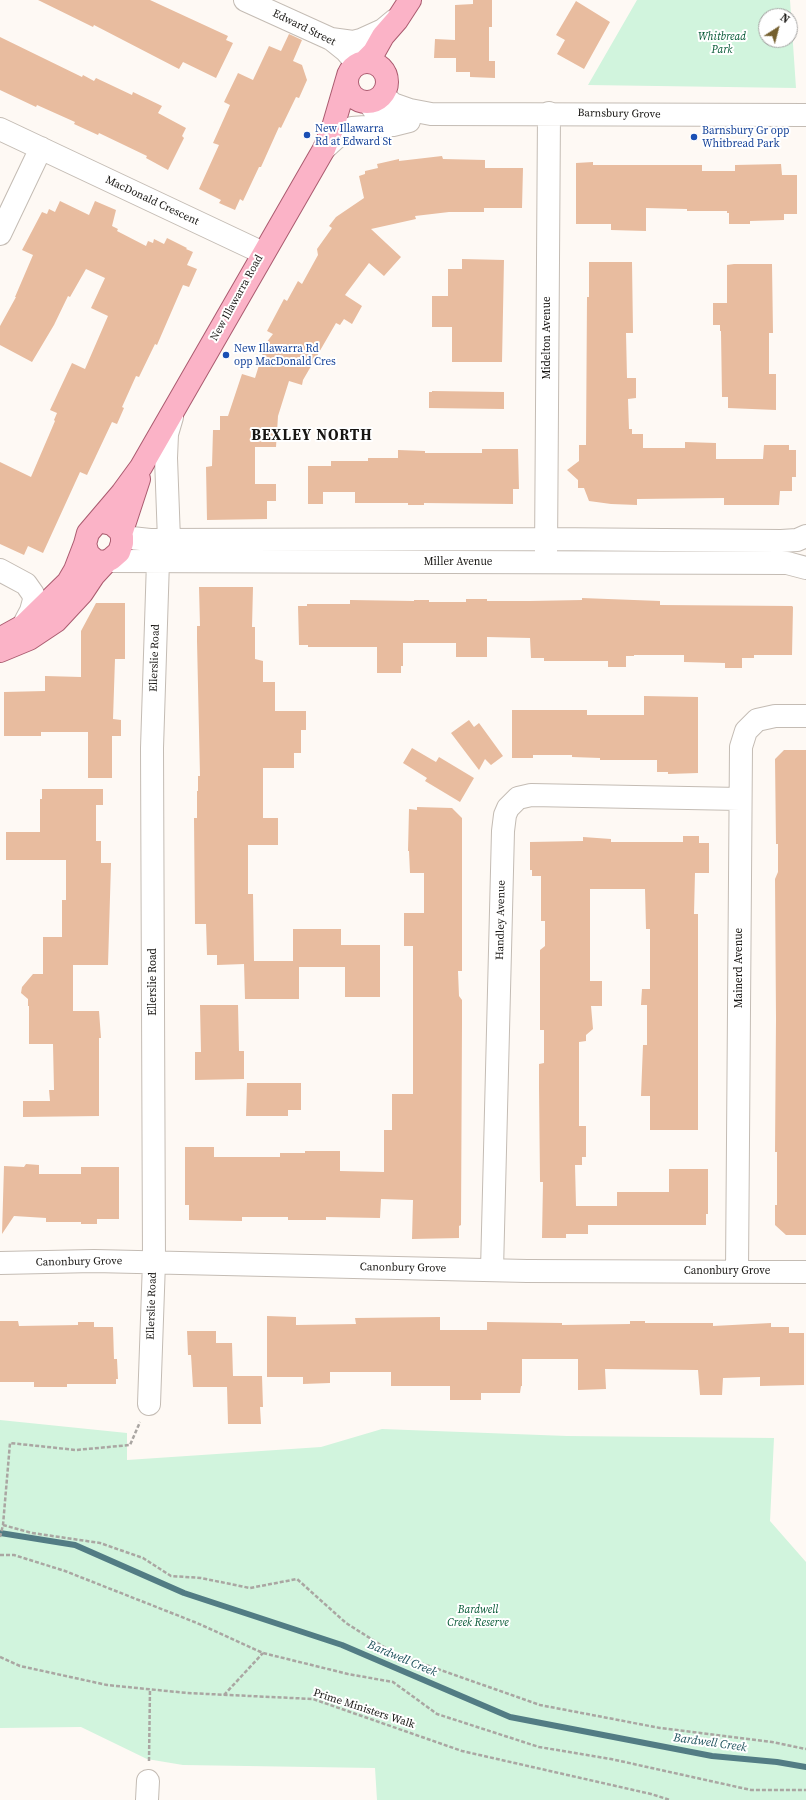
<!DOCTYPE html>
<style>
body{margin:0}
#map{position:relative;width:806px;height:1800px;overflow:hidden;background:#fef9f4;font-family:"Source Serif 4",serif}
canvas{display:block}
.north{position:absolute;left:758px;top:8px;width:40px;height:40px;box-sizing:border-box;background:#fff;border:1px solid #a2a1a0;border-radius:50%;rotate:36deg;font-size:11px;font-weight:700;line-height:16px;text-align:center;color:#171512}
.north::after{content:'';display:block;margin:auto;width:14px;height:18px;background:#75602f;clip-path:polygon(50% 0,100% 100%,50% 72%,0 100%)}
</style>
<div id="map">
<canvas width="806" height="1800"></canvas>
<div class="north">N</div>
</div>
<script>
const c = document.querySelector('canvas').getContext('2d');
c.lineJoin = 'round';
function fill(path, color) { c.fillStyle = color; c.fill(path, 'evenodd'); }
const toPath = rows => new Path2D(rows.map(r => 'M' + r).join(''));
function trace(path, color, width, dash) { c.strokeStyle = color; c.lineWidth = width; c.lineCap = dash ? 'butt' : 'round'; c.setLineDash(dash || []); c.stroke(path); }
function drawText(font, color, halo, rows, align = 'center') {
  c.font = font + ' "Source Serif 4",serif'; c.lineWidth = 4; c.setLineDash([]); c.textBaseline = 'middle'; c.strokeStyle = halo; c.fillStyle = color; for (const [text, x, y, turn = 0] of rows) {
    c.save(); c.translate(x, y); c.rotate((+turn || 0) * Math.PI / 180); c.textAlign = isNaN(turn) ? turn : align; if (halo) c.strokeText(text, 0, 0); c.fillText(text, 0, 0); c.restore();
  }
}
const green = toPath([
 [637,0,790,0,796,88,588,85],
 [766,16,790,16,790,40,766,40],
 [0,1420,127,1433,127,1460,321,1447,382,1429,567,1436,774,1438,770,1521,806,1562,806,1800,377,1800,375,1768,183,1765,147,1759,81,1727,0,1728]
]);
const stream = toPath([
 [0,1533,75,1545,184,1593,342,1645,510,1717,712,1756,777,1762,806,1767]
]);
const building = toPath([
 [38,0,150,0,228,36,226,40,233,43,216,78,183,62,179,69,94,25,93,27],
 [473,0,492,0,492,27,489,27,489,61,495,61,495,78,470,77,470,72,456,72,456,58,434,58,435,39,455,40,455,5,473,4],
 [576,1,610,22,584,69,557,54,565,40,556,35],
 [289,34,302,40,293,61,302,65,307,80,299,98,296,97,281,128,279,127,261,167,259,167,243,201,240,199,235,210,219,203,221,200,199,189,219,145,213,143,230,105,224,102,238,73,253,80,269,46,281,51],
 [0,37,82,77,83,75,94,81,96,78,132,95,133,92,162,106,158,113,186,128,182,136,184,138,168,170,146,158,147,156,99,133,98,135,74,124,75,122,37,105,36,107,0,90],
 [442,156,443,159,485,160,485,168,523,168,522,208,484,208,484,212,449,212,415,216,416,219,371,229,401,257,384,276,369,263,345,295,362,306,352,324,344,319,340,325,336,323,303,380,302,385,289,381,278,416,276,447,255,447,255,484,276,484,276,501,267,501,267,519,207,520,206,467,212,466,213,430,220,430,220,416,228,416,242,374,255,378,266,343,273,334,267,331,284,299,287,301,298,281,302,284,318,255,317,249,332,228,329,226,336,217,364,198,359,176,365,174,365,171,378,168,377,164,399,159,399,161],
 [593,162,593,165,702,165,702,171,735,171,735,165,781,164,782,175,797,175,797,214,784,214,784,220,750,221,750,224,729,224,729,213,727,213,727,211,687,211,687,209,646,208,646,231,611,230,611,224,576,224,576,163],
 [60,201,89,215,95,201,116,210,112,226,118,229,117,231,146,246,148,241,153,243,154,239,164,244,167,238,187,248,186,249,193,252,187,265,197,269,189,287,183,285,157,345,155,344,139,377,136,376,122,407,124,408,117,424,112,422,87,475,80,472,43,553,28,546,24,555,0,544,0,462,31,477,55,421,54,420,57,413,50,410,72,363,85,369,108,316,91,308,105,278,86,269,70,297,68,296,54,325,32,362,0,345,0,326,16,297,15,297,33,255,22,250,42,212,47,214,49,209,55,212],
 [462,259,504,260,502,362,452,362,452,327,432,327,432,296,448,296,448,269,462,269],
 [589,262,632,262,633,333,626,333,627,378,636,378,636,398,628,399,629,429,632,429,632,434,643,434,643,448,685,448,685,442,716,443,716,459,763,459,764,445,789,445,789,450,796,450,796,477,792,477,792,491,780,491,779,505,724,505,724,498,637,499,637,505,611,504,589,501,584,488,578,488,578,480,567,470,579,461,579,445,586,445,587,297,589,297],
 [734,264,772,264,773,333,769,333,769,374,776,374,776,410,728,408,728,397,722,397,721,331,720,331,720,325,713,325,713,303,727,303,727,265],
 [432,391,504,392,504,409,429,408,429,392,432,392],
 [482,449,518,449,519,489,513,489,513,504,424,503,424,505,408,505,408,503,355,503,355,492,323,492,323,504,308,504,308,466,331,466,331,461,368,461,368,458,398,458,398,450,425,451,425,453,482,453],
 [199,587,253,587,252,627,255,627,255,659,263,661,263,682,275,682,275,711,306,711,306,730,301,730,301,753,294,753,294,768,263,768,263,818,278,818,278,845,248,845,248,894,253,894,254,961,293,961,293,929,341,929,341,945,380,945,380,997,345,997,345,967,299,967,299,999,245,999,244,964,217,965,217,955,207,955,206,924,195,924,194,818,197,818,197,791,198,791,198,776,200,776,197,641,197,626,200,626],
 [582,598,660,601,660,605,792,606,793,607,792,655,754,655,754,658,742,658,742,668,725,668,725,663,684,662,684,655,634,655,634,656,626,656,626,667,608,667,608,661,544,661,544,658,531,658,530,638,487,637,487,657,456,657,456,643,403,643,403,666,401,666,401,673,377,673,377,647,308,647,308,645,299,645,298,606,307,606,307,604,350,604,350,600,414,601,414,600,429,600,429,602,466,602,466,599,487,599,487,601,530,601,582,600],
 [96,603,125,603,125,659,115,659,113,719,121,720,121,736,112,736,112,778,88,778,88,732,41,732,41,736,4,736,4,692,45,691,45,676,81,677,81,631],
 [644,696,698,697,698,773,668,774,668,772,657,772,657,760,600,760,600,758,572,757,572,755,533,755,533,758,512,758,512,710,587,710,587,715,644,715],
 [469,720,474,727,479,723,503,756,491,765,485,759,479,770,451,733],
 [412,748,436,762,439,757,474,778,460,802,425,781,427,778,403,763],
 [784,750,806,750,806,1235,786,1235,775,1225,775,1205,777,1205,777,1152,775,1152,776,1019,775,879,778,872,778,844,776,844,775,759],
 [42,789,103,789,103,805,96,805,96,841,101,841,101,863,111,863,108,965,73,965,73,1011,99,1011,101,1038,99,1038,99,1116,23,1117,23,1101,50,1101,49,1090,54,1090,53,1044,29,1044,29,1006,28,1006,28,999,21,993,22,987,33,974,43,974,43,937,62,937,62,900,66,900,66,860,6,860,6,832,40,832,40,799,42,799],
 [417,807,452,808,462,818,462,971,458,971,459,996,462,1000,462,1023,461,1225,459,1226,459,1238,412,1239,413,1200,381,1199,380,1218,326,1217,326,1220,288,1220,288,1217,242,1217,242,1221,189,1220,189,1205,185,1205,185,1147,214,1147,214,1157,280,1157,280,1153,305,1153,305,1151,340,1151,340,1171,384,1172,384,1130,392,1130,392,1094,413,1094,413,946,404,946,404,913,424,913,424,873,410,873,409,851,408,851,409,809,417,810],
 [683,836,699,836,699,843,709,843,709,873,695,873,694,914,698,914,698,1130,650,1130,650,1096,641,1096,643,1045,647,1045,647,1005,641,1005,642,989,650,989,650,929,646,929,645,889,590,889,590,981,602,981,602,1006,591,1006,593,1029,586,1035,586,1041,579,1042,579,1126,586,1126,586,1157,582,1157,582,1165,575,1165,576,1206,617,1206,617,1192,669,1192,669,1169,708,1169,708,1214,706,1214,706,1225,588,1225,588,1234,566,1234,566,1238,542,1238,543,1182,540,1182,539,1088,539,1064,544,1063,544,1030,540,1030,540,950,545,946,545,921,541,921,541,876,532,876,532,870,530,870,530,842,583,841,583,837,611,839,611,842,683,842],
 [200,1005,238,1005,239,1051,244,1051,244,1079,195,1080,195,1052,201,1052],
 [247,1083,301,1083,301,1110,288,1110,288,1116,246,1116],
 [26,1164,39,1165,39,1174,81,1174,81,1167,119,1167,119,1219,97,1219,97,1224,81,1224,81,1222,46,1222,46,1218,14,1216,2,1234,4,1166,24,1167],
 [267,1316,296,1317,296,1325,356,1324,355,1318,440,1317,440,1330,487,1330,487,1322,562,1323,562,1325,630,1324,630,1321,645,1321,645,1323,713,1323,713,1326,771,1323,771,1327,789,1327,789,1333,804,1333,804,1385,760,1386,760,1377,723,1378,722,1395,700,1395,698,1370,605,1369,606,1389,578,1390,578,1359,522,1359,522,1386,521,1386,520,1393,481,1393,481,1400,450,1400,450,1386,391,1386,391,1372,330,1372,330,1383,303,1384,303,1377,267,1377],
 [0,1321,18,1321,19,1326,78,1325,78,1322,94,1322,94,1327,113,1327,114,1359,117,1359,118,1379,116,1379,116,1384,67,1384,67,1387,34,1387,34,1382,0,1382],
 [187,1331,216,1331,216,1343,232,1343,233,1376,262,1376,263,1407,260,1407,261,1424,228,1424,227,1387,193,1387,191,1355,188,1355]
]);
const path = toPath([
 [3,1525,32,1533,100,1543,143,1558,171,1576,201,1578,250,1588,297,1579,346,1623,395,1654,540,1705,660,1728,772,1742,806,1749],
 [0,1537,3,1525,10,1443,76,1450,130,1445,140,1422],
 [0,1555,14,1555,65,1571,197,1623,263,1653,348,1674,393,1682,437,1714,539,1747,611,1759,751,1790,806,1790],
 [0,1657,20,1666,107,1685,187,1693,313,1699,462,1751,651,1794,670,1800],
 [224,1695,263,1653],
 [149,1761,150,1689]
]);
const minor = toPath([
 [245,0,331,39,346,51,357,64],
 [331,39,353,42,361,40,383,30,395,20],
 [384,93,387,99,393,104,410,110,431,114,806,115],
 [369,103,377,114,387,119,401,121],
 [0,129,263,253],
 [324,149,337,137,352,128,393,125,409,121],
 [0,234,41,148],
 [122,537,150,540,546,539,781,541,797,540,806,536],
 [546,554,549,113],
 [109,561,787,563,806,568],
 [0,570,26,584,33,594,34,600,31,611,23,626],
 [0,1263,94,1261,527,1271,806,1272],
 [492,1270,503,831,505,815,508,808,518,798,531,795,740,799],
 [737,1271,741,747,746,731,757,720,775,716,806,716],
 [149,1404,154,1262,152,748,158,561,169,540,166,458,167,434,172,417],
 [147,1800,148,1781]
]);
const major = toPath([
 [365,61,374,52,383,36,397,20,410,0],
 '347 82a20 20 0 1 1 40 0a20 20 0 1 1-40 0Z',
 [97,523,103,522,112,524,120,531,122,537,122,543,119,552,111,559,105,562,96,561,88,554,85,544,88,533,122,493,141,467,324,149,333,127,347,79],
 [121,534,139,479],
 [3,637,23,626,68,582,75,570,85,544],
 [0,651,29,639,56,621,82,593,94,575,106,562]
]);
const markers = [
 [307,135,4,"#1a4fb4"],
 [694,137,4,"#1a4fb4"],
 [226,355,4,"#1a4fb4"]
];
const streetNames = [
 ["Edward Street",304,28,26],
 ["Barnsbury Grove",619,114,1],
 ["MacDonald Crescent",152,201,25],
 ["New Illawarra Road",237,298,-61],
 ["Midelton Avenue",547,338,-90],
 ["Miller Avenue",458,562],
 ["Ellerslie Road",155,658,-88],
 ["Handley Avenue",501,920,-89],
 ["Mainerd Avenue",739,968,-90],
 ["Ellerslie Road",153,982,-90],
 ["Canonbury Grove",79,1262,-1],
 ["Canonbury Grove",403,1268,1],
 ["Canonbury Grove",727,1271],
 ["Ellerslie Road",152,1306,-88],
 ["Prime Ministers Walk",364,1709,18]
];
const parkNames = [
 ["Whitbread",722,37],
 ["Park",722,50],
 ["Bardwell",478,1610],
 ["Creek Reserve",478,1623]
];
const transitNames = [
 ["New Illawarra",315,129],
 ["Rd at Edward St",315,142],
 ["Barnsbury Gr opp",702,131],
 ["Whitbread Park",702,144],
 ["New Illawarra Rd",234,349],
 ["opp MacDonald Cres",234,362]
];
const waterNames = [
 ["Bardwell Creek",402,1659,23],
 ["Bardwell Creek",710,1743,8]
];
const districtNames = [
 ["BEXLEY NORTH",312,436]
];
fill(green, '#d1f4dd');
trace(stream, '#527c84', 6);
fill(building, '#e8bc9f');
trace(minor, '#c4bcb4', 24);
trace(major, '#aa5b6f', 24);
trace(path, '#aaa6a2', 2.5, [4, 2]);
trace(minor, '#fff', 22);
trace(major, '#fbb3c7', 22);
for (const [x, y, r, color] of markers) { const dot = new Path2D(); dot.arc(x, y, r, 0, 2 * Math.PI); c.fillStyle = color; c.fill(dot); trace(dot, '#fff', 1.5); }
drawText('11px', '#171512', '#fff', streetNames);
drawText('italic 11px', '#005531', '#fff', parkNames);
drawText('11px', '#164399', '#fff', transitNames, 'left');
drawText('italic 12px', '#22555f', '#fff', waterNames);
c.letterSpacing = '1px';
drawText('bold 15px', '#171512', '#fff', districtNames);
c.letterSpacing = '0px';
</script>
